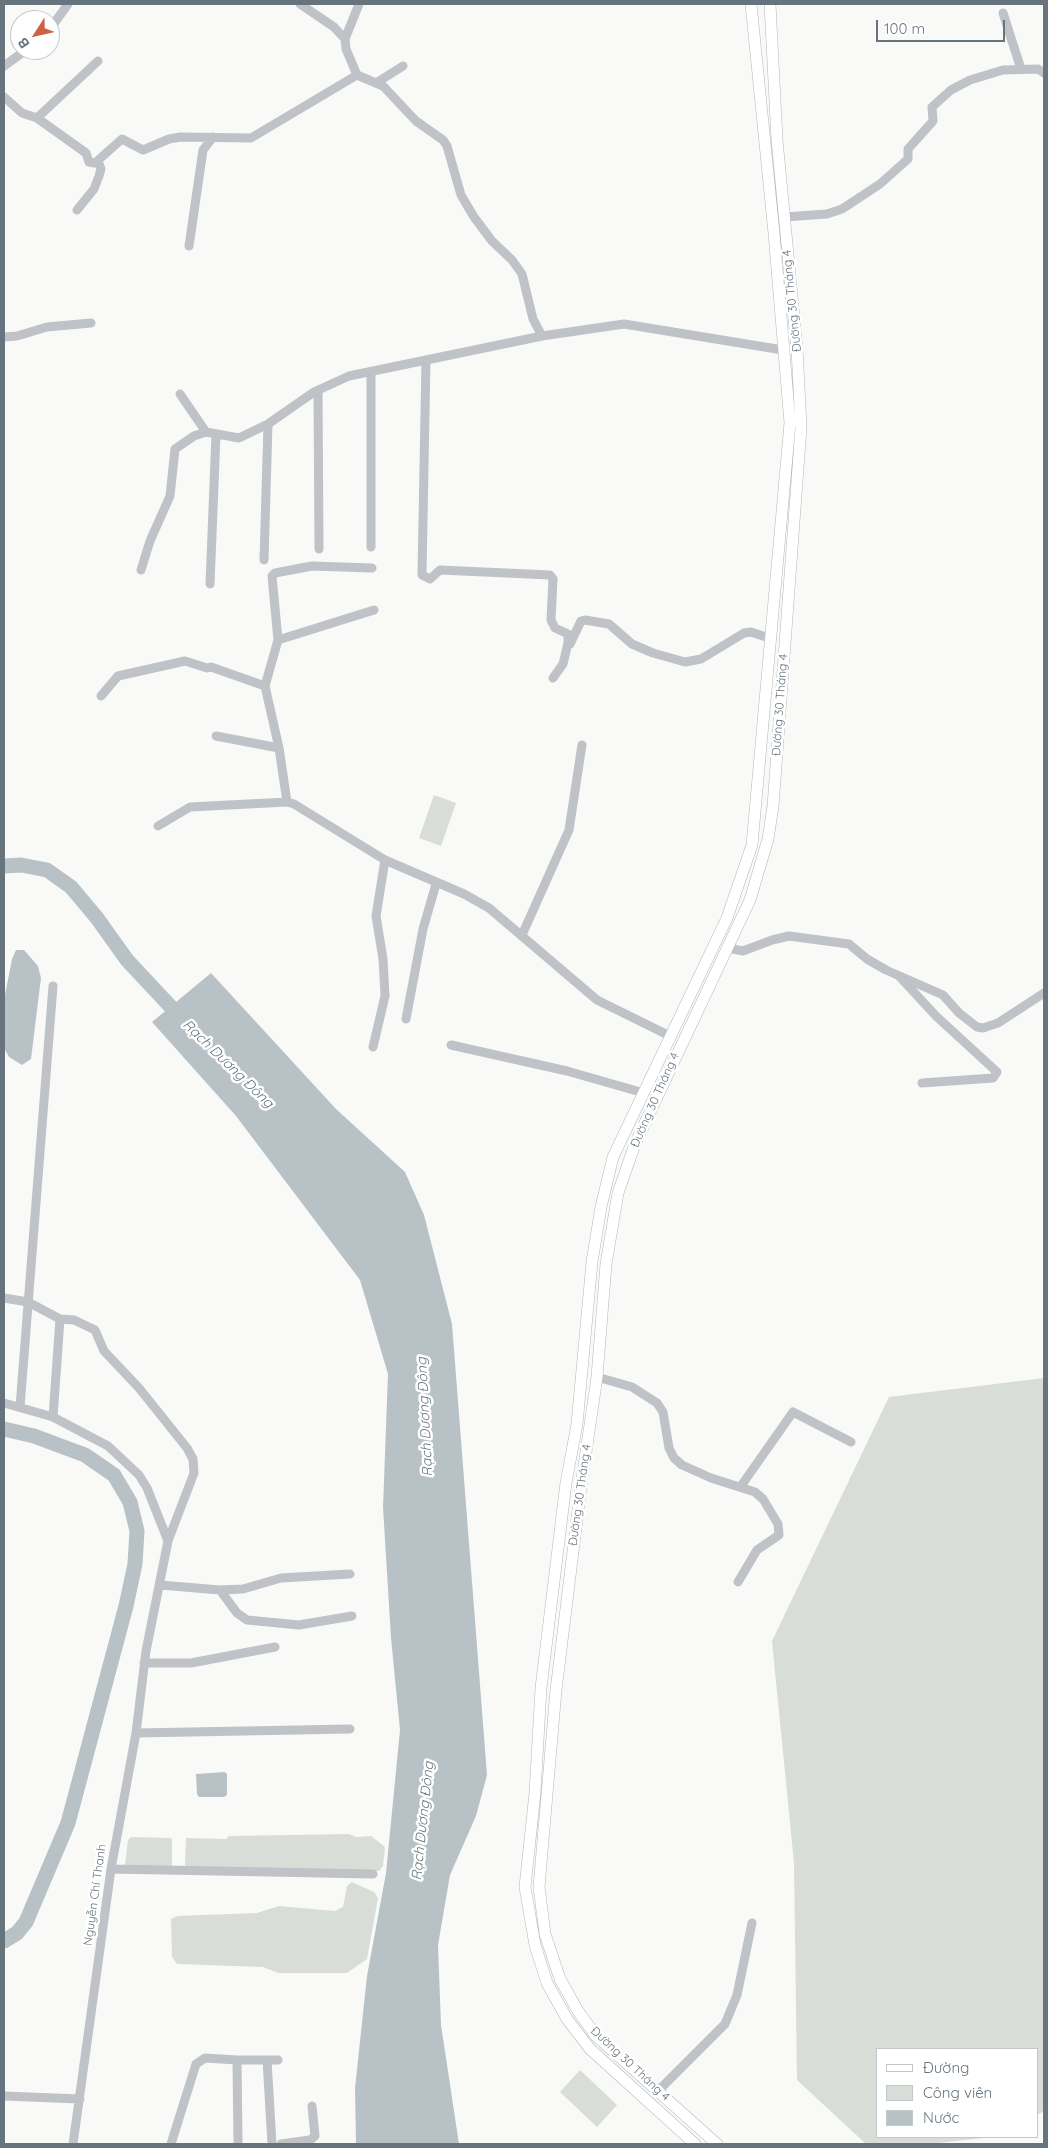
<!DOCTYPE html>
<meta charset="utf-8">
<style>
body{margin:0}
#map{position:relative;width:1048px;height:2148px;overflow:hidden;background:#f9f9f7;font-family:Quicksand,sans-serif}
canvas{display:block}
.frame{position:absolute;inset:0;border:5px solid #67747e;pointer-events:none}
.legend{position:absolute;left:876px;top:2048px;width:162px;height:90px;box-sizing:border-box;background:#fff;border:1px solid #c2c7cb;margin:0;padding:6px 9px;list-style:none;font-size:15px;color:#67747e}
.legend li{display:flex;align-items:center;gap:10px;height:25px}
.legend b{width:25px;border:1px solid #c2c7cb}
.north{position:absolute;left:10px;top:10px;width:50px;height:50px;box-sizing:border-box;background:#fff;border:1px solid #c2c7cb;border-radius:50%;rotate:235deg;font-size:14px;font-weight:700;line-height:20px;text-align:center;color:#67747e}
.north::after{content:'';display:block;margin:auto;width:18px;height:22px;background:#cd6243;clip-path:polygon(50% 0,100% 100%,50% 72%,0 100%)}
.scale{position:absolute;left:876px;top:20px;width:129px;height:22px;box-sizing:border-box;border:2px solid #67747e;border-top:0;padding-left:6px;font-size:15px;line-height:18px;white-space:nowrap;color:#67747e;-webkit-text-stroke:4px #fff;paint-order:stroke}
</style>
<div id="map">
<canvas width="1048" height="2148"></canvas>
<div class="frame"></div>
<ul class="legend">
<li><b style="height:6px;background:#fff"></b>Đường</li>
<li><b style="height:14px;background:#d9ddd7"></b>Công viên</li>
<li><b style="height:14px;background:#b8c2c6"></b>Nước</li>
</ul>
<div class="north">B</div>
<div class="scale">100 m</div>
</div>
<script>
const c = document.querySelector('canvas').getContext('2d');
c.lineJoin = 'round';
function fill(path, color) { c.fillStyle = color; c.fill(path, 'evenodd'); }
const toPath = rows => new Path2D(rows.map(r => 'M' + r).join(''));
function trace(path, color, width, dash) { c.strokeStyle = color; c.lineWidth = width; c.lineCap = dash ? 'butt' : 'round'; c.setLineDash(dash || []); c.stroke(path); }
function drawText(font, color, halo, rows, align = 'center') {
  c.font = font + ' Quicksand,sans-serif'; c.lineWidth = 5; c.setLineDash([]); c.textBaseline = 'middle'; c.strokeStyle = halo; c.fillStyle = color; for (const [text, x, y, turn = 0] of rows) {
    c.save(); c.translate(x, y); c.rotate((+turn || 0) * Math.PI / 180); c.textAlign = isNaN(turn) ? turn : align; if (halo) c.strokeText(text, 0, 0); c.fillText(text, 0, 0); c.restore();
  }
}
const green = toPath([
 [434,795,456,803,441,846,419,838],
 [1044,1378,1044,2111,1037,2115,1037,2049,877,2049,877,2137,992,2137,929,2144,866,2144,797,2080,794,1863,772,1641,889,1397],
 [349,1834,356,1837,371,1836,385,1847,383,1866,379,1871,191,1869,185,1865,186,1838,226,1839,229,1836],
 [131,1837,170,1838,172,1839,172,1867,125,1865,128,1840],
 [352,1882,374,1892,378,1898,367,1959,347,1973,278,1973,263,1967,177,1964,172,1957,171,1919,177,1916,257,1913,279,1906,335,1911,343,1907,347,1886],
 [580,2070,617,2105,597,2127,560,2092]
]);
const water = toPath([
 [16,950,24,950,38,966,41,978,31,1059,22,1065,9,1057,4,1048,4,1000,12,959],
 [211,973,336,1109,405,1172,424,1215,452,1324,487,1775,476,1816,450,1875,438,1945,441,2025,459,2144,356,2144,355,2088,367,1976,386,1873,400,1730,391,1638,383,1507,388,1374,360,1280,236,1116,152,1022],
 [225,1772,227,1774,227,1795,224,1797,199,1797,197,1794,196,1774]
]);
const river = toPath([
 [4,866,21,865,47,870,71,887,97,918,127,960,184,1021],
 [4,1429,34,1436,85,1455,114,1475,130,1502,137,1531,135,1564,126,1606,68,1823,26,1922,17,1933,4,1941]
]);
const minor = toPath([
 [300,4,334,27,345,39,346,49,357,75,383,86,416,121,443,140,447,146,461,195,474,217,492,241,512,260,522,274,533,319,542,336],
 [1003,13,1021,69],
 [50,29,68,4],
 [345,39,359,4],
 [4,66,26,50],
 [376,83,403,66],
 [4,97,22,113,37,118,86,153,89,162,95,163,122,139,143,150,169,139,181,137,251,138,357,75],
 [37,118,98,61],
 [77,210,94,189,99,176,101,169,98,161],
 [784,217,827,214,842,209,880,184,908,159,908,149,933,121,932,107,951,90,970,80,1003,70,1038,69,1044,73],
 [189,246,203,150,213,137],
 [4,337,17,336,47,327,91,323],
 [426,360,422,575,430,579,440,570,550,575,553,579,551,620,555,628,568,634,568,643,563,664,553,678],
 [371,372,371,547],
 [318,390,319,549],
 [180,394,206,432],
 [264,560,268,424],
 [141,570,150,541,170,496,175,449,194,436,206,432,239,438,268,424,314,392,349,376,542,336,624,324,783,350],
 [210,584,216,435],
 [278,640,374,610],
 [570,644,581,621,585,620,609,624,632,644,653,653,685,662,701,659,744,633,751,632,772,639],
 [101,696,118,676,185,661,207,668,211,667,265,686],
 [216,736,279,748],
 [287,802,279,748,265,686,278,640,272,576,275,573,312,566,372,568],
 [158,826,190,807,287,802,294,804,385,860,464,894,489,908,597,1000,670,1036],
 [522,935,569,830,582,745],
 [727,948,743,951,772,940,789,936,849,944,867,959,886,970,943,995,959,1013,977,1027,983,1028,998,1023,1044,993],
 [899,976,936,1016,997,1072,993,1078,922,1083],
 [406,1019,423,929,436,884],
 [451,1045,567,1071,644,1093],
 [373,1047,385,996,383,959,376,916,385,860],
 [4,1298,28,1302,60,1319,74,1320,95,1330,104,1351,139,1388,187,1448,193,1459,194,1473,168,1541],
 [597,1377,632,1387,657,1403,663,1412,669,1448,674,1458,682,1465,711,1478,755,1492,763,1499,778,1524,779,1535,757,1550,738,1582],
 [4,1403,53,1417,108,1446,139,1475,147,1488,168,1541,146,1651,136,1733,111,1869,73,2144],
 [20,1407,53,986],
 [53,1417,60,1319],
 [741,1486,793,1412,851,1442],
 [160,1585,220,1590,243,1589,281,1578,350,1574],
 [220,1590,237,1613,247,1620,299,1625,352,1616],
 [144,1663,191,1663,275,1647],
 [136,1733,350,1729],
 [111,1869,373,1874],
 [237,2060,238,2144],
 [267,2060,278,2060],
 [658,2091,725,2024,737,1995,752,1923],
 [4,2096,80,2099],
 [171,2144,196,2064,205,2058,237,2060,267,2060,272,2144],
 [281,2144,310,2140,315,2136,312,2106]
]);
const major = toPath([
 [695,2144,590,2049,567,2019,547,1983,535,1945,525,1887,535,1793,541,1688,566,1483,577,1424,592,1262,601,1207,613,1157,727,918,752,845,790,423,774,233,751,4],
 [717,2144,596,2036,578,2011,560,1979,545,1934,539,1887,556,1690,581,1486,597,1377,606,1264,618,1193,635,1144,750,900,768,839,773,806,801,427,797,349,777,140,770,4]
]);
const streetNames = [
 ["Đường 30 Tháng 4",792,301,-96],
 ["Đường 30 Tháng 4",780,705,-86],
 ["Đường 30 Tháng 4",655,1100,-66],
 ["Đường 30 Tháng 4",580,1495,-82],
 ["Nguyễn Chí Thanh",95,1895,-82],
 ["Đường 30 Tháng 4",630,2064,43]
];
const waterNames = [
 ["Rạch Dương Đông",228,1064,44],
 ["Rạch Dương Đông",425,1417,-93],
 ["Rạch Dương Đông",423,1821,-84]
];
fill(green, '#d9ddd7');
fill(water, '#b8c2c6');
trace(river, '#b8c2c6', 15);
trace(major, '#b3b7ba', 12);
trace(minor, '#bfc2c6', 9);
trace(major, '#fff', 11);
drawText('12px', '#67747e', '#fff', streetNames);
drawText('italic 14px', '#68797f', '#fff', waterNames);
</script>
